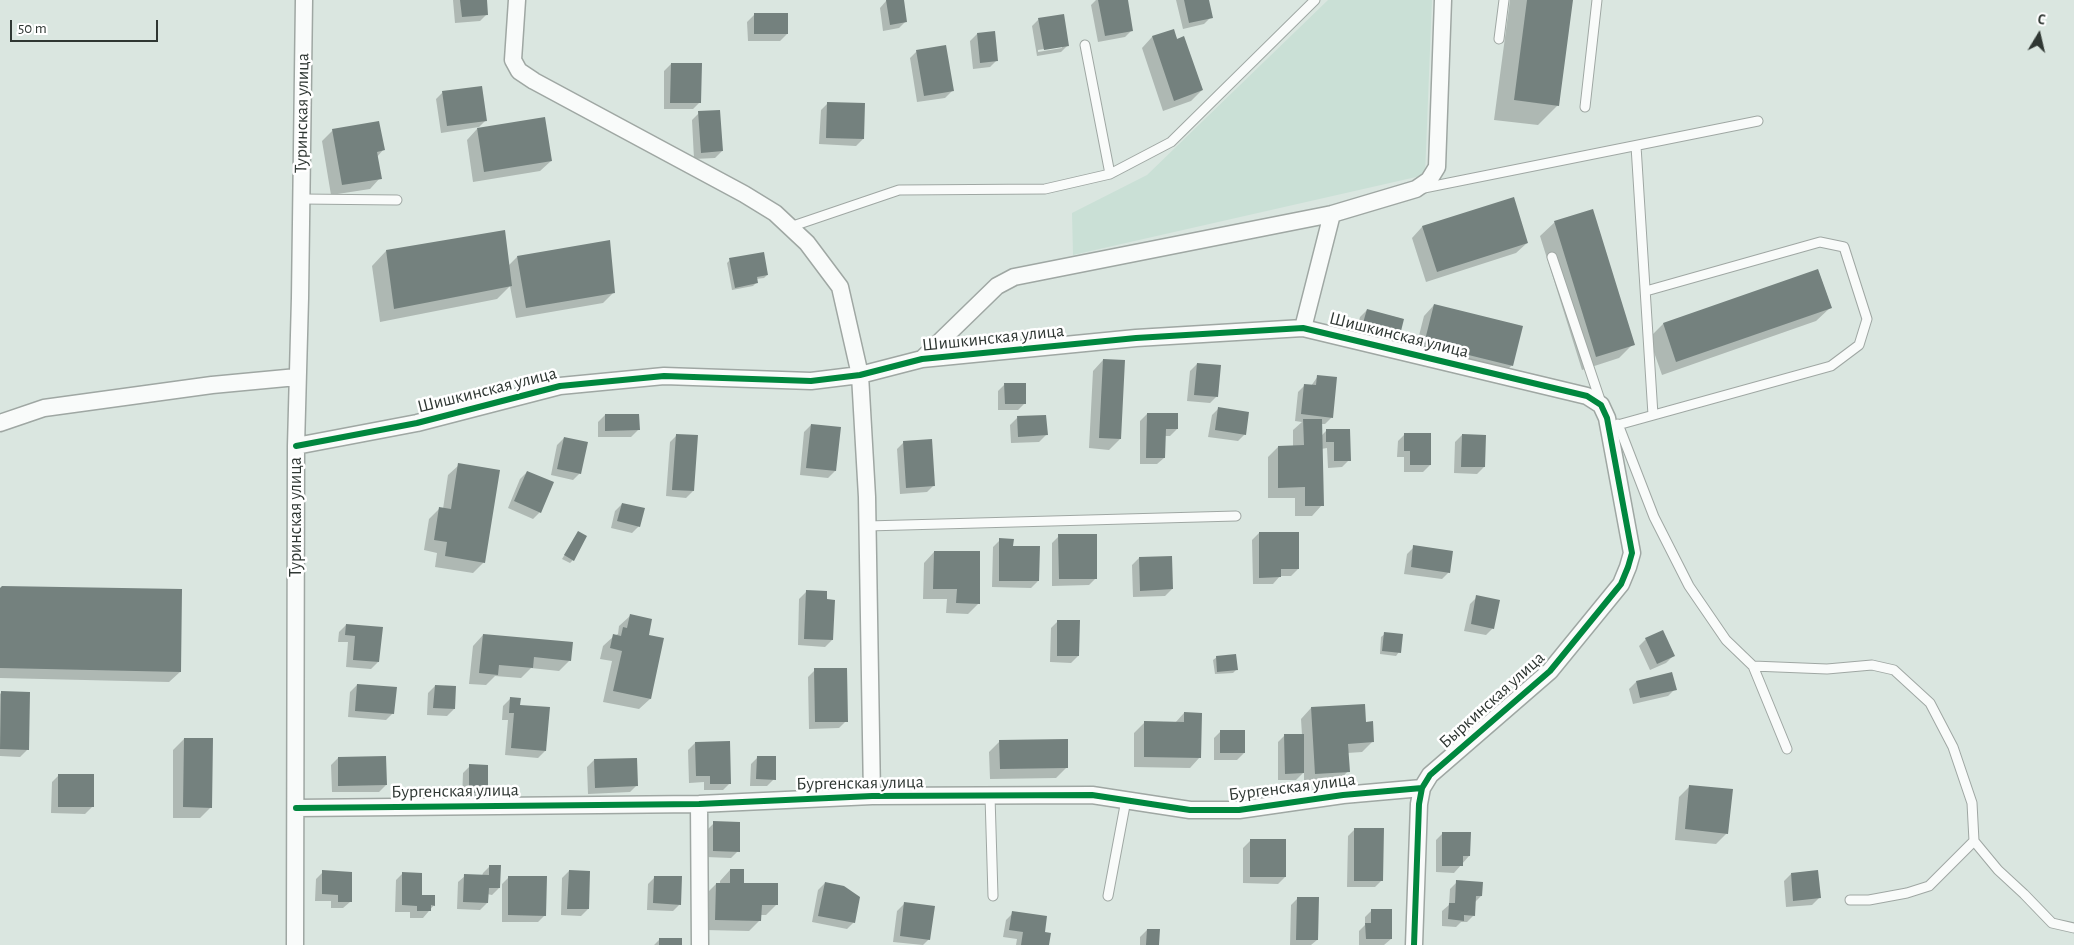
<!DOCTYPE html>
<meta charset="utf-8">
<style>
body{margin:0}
#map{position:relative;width:2074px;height:945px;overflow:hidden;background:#dae6e0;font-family:"Alegreya Sans",sans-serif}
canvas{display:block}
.north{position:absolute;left:2014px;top:10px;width:50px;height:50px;-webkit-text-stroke:4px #fff;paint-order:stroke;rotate:9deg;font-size:14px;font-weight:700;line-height:20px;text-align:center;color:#2f3733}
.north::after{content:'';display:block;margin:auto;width:18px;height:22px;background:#2f3733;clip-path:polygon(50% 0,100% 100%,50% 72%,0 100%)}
.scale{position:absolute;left:10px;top:20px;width:148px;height:22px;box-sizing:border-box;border:2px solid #2f3733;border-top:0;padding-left:6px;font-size:15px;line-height:18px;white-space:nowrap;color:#2f3733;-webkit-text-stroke:4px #fff;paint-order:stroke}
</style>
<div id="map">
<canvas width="2074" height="945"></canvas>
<div class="north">С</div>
<div class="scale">50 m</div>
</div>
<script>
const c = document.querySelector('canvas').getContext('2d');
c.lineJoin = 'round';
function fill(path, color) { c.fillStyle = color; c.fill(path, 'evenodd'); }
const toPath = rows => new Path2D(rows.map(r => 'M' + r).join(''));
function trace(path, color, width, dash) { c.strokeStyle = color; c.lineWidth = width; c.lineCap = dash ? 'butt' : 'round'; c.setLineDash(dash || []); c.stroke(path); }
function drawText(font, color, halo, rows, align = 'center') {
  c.font = font + ' "Alegreya Sans",sans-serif'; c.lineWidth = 5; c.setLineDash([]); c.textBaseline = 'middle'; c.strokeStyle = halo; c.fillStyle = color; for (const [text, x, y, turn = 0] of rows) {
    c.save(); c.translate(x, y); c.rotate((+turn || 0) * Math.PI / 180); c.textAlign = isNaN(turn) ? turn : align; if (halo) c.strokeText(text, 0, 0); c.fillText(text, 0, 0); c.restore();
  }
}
const built = toPath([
 [1328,0,1432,0,1425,175,1073,255,1072,213,1147,175]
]);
const shadow = toPath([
 [453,0,486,0,487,14,480,21,455,23],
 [903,0,906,21,899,28,883,31,880,8,886,1],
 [1096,0,1126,0,1132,30,1125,37,1098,42,1091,5],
 [1176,0,1208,0,1211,17,1204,24,1183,29],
 [1510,0,1572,0,1558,105,1538,125,1494,120],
 [754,15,787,34,780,41,748,41,747,22],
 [1039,19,1068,45,1061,52,1037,56,1032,26],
 [1062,46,1062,48,1038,52,1038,50],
 [1173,30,1202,90,1191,101,1163,111,1142,48,1152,37],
 [994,32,997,60,990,67,973,69,970,41,977,34],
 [917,51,952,91,945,98,917,102,910,58],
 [671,64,700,102,693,109,664,109,664,71],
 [443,92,486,120,479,127,441,133,436,99],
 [828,103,863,139,856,146,819,144,821,110],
 [699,113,722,151,715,158,694,159,692,120],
 [477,129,551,161,540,171,473,182,467,140],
 [333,130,383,150,377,157,380,178,370,189,331,195,322,141],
 [1513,199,1527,243,1516,253,1426,282,1412,238,1422,227],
 [1555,222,1633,344,1619,358,1582,370,1540,236],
 [504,231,508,266,517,257,613,293,603,303,516,318,510,286,497,299,380,322,372,266,386,251],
 [730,260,767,275,764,278,756,279,757,282,753,286,732,290,727,263],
 [1818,270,1831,307,1816,321,1662,375,1649,338,1663,324],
 [1434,305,1512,365,1501,376,1414,355,1424,316],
 [1367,310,1403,319,1398,339,1391,346,1355,337,1360,317],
 [1103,360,1120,439,1109,450,1089,448,1093,371],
 [1197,364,1217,396,1210,403,1187,401,1190,371],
 [1318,376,1332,417,1325,424,1321,424,1321,436,1326,431,1349,460,1342,467,1328,468,1327,448,1321,449,1322,505,1312,516,1295,516,1295,498,1268,498,1268,457,1278,447,1293,446,1293,430,1302,422,1295,421,1298,392,1305,385,1311,386],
 [1005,384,1025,403,1018,410,998,410,998,391],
 [1219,408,1245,434,1238,441,1208,437,1212,415],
 [1147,414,1177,429,1170,436,1164,436,1164,458,1157,464,1140,464,1140,421],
 [605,415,638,430,631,437,598,437,598,422],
 [1017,418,1046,435,1039,442,1011,443,1010,425],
 [811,425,835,471,828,478,800,475,804,432],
 [1405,434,1430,465,1423,472,1404,472,1404,457,1397,457,1398,441],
 [677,435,693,491,686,498,666,496,670,442],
 [1462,435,1484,467,1477,474,1454,473,1455,442],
 [564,438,580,473,573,480,551,475,557,445],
 [904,442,934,485,927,492,900,494,897,449],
 [459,465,484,562,473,573,435,567,437,553,424,550,429,519,440,508,443,509,448,475],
 [527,472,540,512,533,519,508,508,520,479],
 [622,504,639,526,632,533,611,528,615,511],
 [578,533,573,560,570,563,562,559],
 [1259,533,1298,569,1291,576,1280,576,1273,584,1253,584,1252,540],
 [1059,536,1096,578,1089,585,1052,586,1052,543],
 [1000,540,1012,547,1038,581,1031,588,992,587,993,547],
 [1414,547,1449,572,1442,579,1404,574,1407,554],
 [934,552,979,603,968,614,946,613,947,599,923,599,924,563],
 [1139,558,1172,589,1165,596,1133,597,1132,565],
 [0,589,180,672,169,682,0,678],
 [806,592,832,640,825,647,798,645,799,599],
 [1477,597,1493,628,1486,635,1464,631,1470,604],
 [630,616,647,636,650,699,639,709,603,702,612,661,600,659,603,646,614,636,618,634,619,626],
 [1058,621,1078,656,1071,663,1050,662,1051,628],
 [346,625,378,662,371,669,346,667,348,642,338,642,339,632],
 [1385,634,1399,652,1396,656,1380,654,1381,637],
 [483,635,570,660,559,671,531,668,521,678,495,676,486,685,469,684,473,646],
 [1646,639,1673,656,1666,663,1650,670,1639,646],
 [1217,657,1236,670,1233,673,1215,674,1213,660],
 [815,670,846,721,839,728,809,729,808,677],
 [1636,682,1675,689,1668,696,1633,704,1629,689],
 [357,685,393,713,386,720,348,717,350,692],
 [435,686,454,709,447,716,427,715,428,693],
 [2,692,27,750,20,757,0,756,0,694],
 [510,699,519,706,545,751,538,758,505,755,508,720,502,720,503,706],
 [1311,708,1364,723,1372,742,1362,752,1347,753,1348,771,1338,782,1304,784,1304,772,1296,780,1278,780,1278,742,1285,735,1302,735,1301,719],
 [1184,713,1200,757,1190,768,1134,767,1134,733,1145,722,1175,723],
 [1221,731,1244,753,1237,760,1214,760,1214,738],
 [184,739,211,807,200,818,173,818,173,750],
 [1000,741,1067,767,1056,778,990,779,989,752],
 [695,743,730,783,723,790,704,790,704,782,689,783,688,750],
 [758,757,774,779,767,786,750,786,751,764],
 [338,758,386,785,379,792,332,792,331,765],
 [594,760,637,785,630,792,588,794,587,767],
 [470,766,486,793,479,800,462,799,463,773],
 [59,775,92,807,85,814,51,813,52,782],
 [1690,786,1727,833,1716,844,1675,840,1679,797],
 [714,823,738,851,731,858,706,857,707,830],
 [1355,829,1382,880,1375,887,1347,887,1348,836],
 [1443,833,1469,856,1454,873,1436,872,1436,840],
 [1250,841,1285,877,1278,884,1243,883,1243,848],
 [490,866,499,888,492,895,487,894,487,903,480,910,457,909,458,882,465,876,482,876,483,873],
 [730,870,743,884,776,905,766,915,760,915,760,920,749,931,705,930,705,895,716,884,720,884,720,881],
 [569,871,588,909,581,916,561,915,562,878],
 [323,872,350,902,343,908,331,908,331,901,315,901,316,879],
 [403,873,421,896,434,905,423,918,410,918,410,912,395,912,396,880],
 [1791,874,1819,898,1812,905,1786,907,1784,881],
 [509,877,545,915,538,922,502,922,502,884],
 [655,877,680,904,673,911,647,910,648,884],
 [1457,882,1481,896,1475,902,1474,915,1467,922,1461,922,1456,927,1442,926,1442,911,1449,905,1450,889],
 [825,883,854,922,847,929,812,922,818,890],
 [1298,898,1317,940,1311,945,1290,945,1291,905],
 [904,904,929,939,923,945,893,942,897,911],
 [1372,910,1391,939,1384,945,1359,945,1359,931,1365,925,1365,917],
 [1013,913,1043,933,1048,945,1016,945,1017,939,1003,937,1006,920],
 [1147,930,1158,945,1140,945,1140,937],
 [659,940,681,945,654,945]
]);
const building = toPath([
 [460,0,487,0,488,15,462,17],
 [886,0,904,0,907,22,890,25],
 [1098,0,1128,0,1133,31,1105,36],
 [1184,0,1209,0,1213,18,1189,23],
 [1527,0,1573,0,1559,106,1514,100],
 [754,13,788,13,788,34,754,34],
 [1064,14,1069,46,1044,50,1038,18],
 [1174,29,1177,39,1184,36,1203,90,1174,101,1152,36],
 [995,31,998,61,980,63,977,33],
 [946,45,954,91,924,96,916,50],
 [671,63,702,63,701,103,670,103],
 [482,86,487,121,447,126,442,91],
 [827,102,865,103,864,139,826,138],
 [720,110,723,151,701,153,698,111],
 [545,117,552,161,484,172,477,128],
 [379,121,385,150,377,152,382,179,342,185,332,129],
 [1514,197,1528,243,1437,272,1422,226],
 [1593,209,1635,345,1596,357,1554,221],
 [505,230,512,286,394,309,386,250],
 [610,240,615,293,526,308,517,256],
 [764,252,768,275,757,277,758,283,735,288,729,258],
 [1818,269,1832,308,1676,362,1663,323],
 [1434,304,1523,326,1513,366,1424,344],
 [1367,309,1404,319,1399,339,1361,330],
 [1103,359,1125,360,1121,439,1099,438],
 [1197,363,1221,365,1218,397,1194,395],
 [1317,375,1337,377,1333,418,1301,414,1304,384,1316,385],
 [1004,383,1026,383,1026,404,1005,404],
 [1218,407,1249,412,1246,435,1215,430],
 [1147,413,1178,413,1178,429,1166,429,1165,458,1146,458],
 [605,414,639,414,640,430,605,431],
 [1046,415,1048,435,1018,437,1017,416],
 [1303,419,1322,419,1324,506,1305,506,1305,487,1278,488,1278,446,1304,445],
 [811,424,841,427,836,471,806,468],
 [1326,429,1350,429,1351,461,1334,461,1334,442,1326,442],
 [1404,433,1431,433,1431,465,1410,465,1410,451,1404,451],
 [676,434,698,435,694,491,672,490],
 [1462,434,1486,435,1485,467,1461,467],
 [564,437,588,442,581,474,557,469],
 [932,439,935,486,906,488,903,441],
 [458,463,500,470,485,563,445,556,447,542,434,540,439,507,451,509],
 [527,471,554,482,541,513,514,501],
 [622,503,645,508,640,527,617,521],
 [578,531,587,536,574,561,564,555],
 [1259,532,1299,532,1299,569,1281,569,1281,577,1259,578],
 [1058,534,1097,534,1097,579,1059,579],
 [999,538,1014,539,1013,546,1040,546,1039,581,999,581],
 [1413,545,1453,551,1450,573,1411,567],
 [934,551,980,551,980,604,956,603,957,589,933,589],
 [1172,556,1173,589,1140,591,1139,557],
 [2,586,182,589,181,672,0,668,0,588],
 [806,590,827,591,827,599,835,600,833,640,804,639],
 [1476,595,1500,600,1494,629,1471,624],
 [630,614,652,619,649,635,664,638,651,699,613,691,622,651,610,648,613,634,621,636,623,627,627,628],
 [1057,620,1080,620,1079,656,1057,656],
 [346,624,383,627,379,662,353,660,355,636,345,635],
 [1663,630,1675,656,1657,664,1645,638],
 [1384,632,1403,634,1401,653,1382,651],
 [483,634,573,642,571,661,534,657,533,668,499,665,498,675,479,673],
 [1236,654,1238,670,1217,672,1216,656],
 [814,668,847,668,848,722,815,722],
 [1672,672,1677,690,1640,698,1636,681],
 [357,684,397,687,394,714,355,711],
 [435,685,456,686,455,709,433,708],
 [1,691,30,692,29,750,0,749],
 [510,697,521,698,520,705,550,707,546,751,511,748,514,713,509,713],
 [1365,704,1366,722,1373,721,1374,742,1348,744,1350,772,1315,774,1311,707],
 [1184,712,1202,713,1201,758,1144,757,1144,721,1184,722],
 [1220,730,1245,730,1245,753,1220,753],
 [1284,734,1304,734,1304,773,1285,774],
 [184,738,213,738,212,808,183,807],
 [1068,739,1068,768,1000,769,999,740],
 [730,741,731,784,710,784,710,776,696,776,695,742],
 [386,756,387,785,338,786,338,757],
 [757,756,776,756,776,780,756,779],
 [637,758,638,786,595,788,594,759],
 [469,764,488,765,488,793,469,793],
 [58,774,94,774,94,807,58,807],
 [1689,785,1733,789,1728,834,1685,829],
 [713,821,740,822,740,852,713,851],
 [1354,828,1384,828,1383,881,1354,881],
 [1442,832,1471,832,1470,856,1463,856,1463,866,1442,866],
 [1250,839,1286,839,1286,877,1250,877],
 [489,865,501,865,500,888,489,888,488,903,463,902,464,874,489,875],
 [730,869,744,869,744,883,778,883,778,905,762,905,761,921,715,920,716,883,730,883],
 [322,870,352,872,352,902,338,902,338,895,322,894],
 [569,870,590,871,589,909,567,909],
 [1818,870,1821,898,1793,901,1791,873],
 [402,872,422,873,422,895,435,895,435,906,431,905,431,911,417,911,417,906,402,905],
 [508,876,547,876,546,916,508,915],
 [654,876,682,876,681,905,653,903],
 [1456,880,1483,882,1482,896,1476,896,1475,916,1464,915,1464,921,1448,919,1449,903,1455,903],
 [825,882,844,886,860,897,855,923,818,916],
 [1297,897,1319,897,1318,940,1296,940],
 [904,902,935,906,930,940,900,936],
 [1371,909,1392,909,1392,939,1366,939,1365,923,1371,923],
 [1012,911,1047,916,1045,932,1051,933,1049,945,1021,945,1023,932,1009,930],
 [1147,929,1160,929,1159,945,1146,945],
 [659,938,682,938,682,945,659,945]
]);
const service = toPath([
 [1499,39,1504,0],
 [1085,45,1110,174],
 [1585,107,1597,0],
 [1636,146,1653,415],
 [1424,188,1758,121],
 [302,199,397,200],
 [790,227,899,190,1045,189,1110,174,1171,142,1315,0],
 [1552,257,1601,403],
 [1618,424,1654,517,1689,586,1726,640,1753,666,1827,669,1872,665,1894,670,1930,703,1953,747,1972,803,1974,841,1998,870,2024,894,2052,923,2074,928],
 [1614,426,1831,366,1859,345,1867,319,1844,247,1820,242,1646,291],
 [867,526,1236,516],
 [1753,666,1787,749],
 [990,796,993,896],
 [1108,896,1126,800],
 [1850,900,1869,900,1907,893,1929,886,1974,841]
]);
const minor = toPath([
 [517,0,513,60,519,71,534,81,744,194,775,213,807,243,840,287,860,375,867,497,872,796],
 [1303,328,1332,214],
 [922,359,997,286,1014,277,1332,214,1416,189,1429,180,1437,167,1443,0],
 [0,423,44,408,212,385,297,377],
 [296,446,417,423,560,386,664,376,811,381,860,375,922,359,1136,338,1303,328,1587,396,1601,405,1607,418,1632,553,1628,567,1621,584,1550,671,1430,775,1422,788,1419,804,1414,945],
 [699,804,700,945],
 [296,808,699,804,872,796,1092,795,1190,810,1239,810,1343,795,1422,788],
 [295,945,296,446,300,298,304,0]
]);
const cycleway = toPath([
 [296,446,417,423,560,386,664,376,811,381,860,375,922,359,1136,338,1303,328,1587,396,1601,405,1607,418,1632,553,1628,567,1621,584,1550,671,1430,775,1422,788,1419,804,1414,945],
 [296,808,699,804,872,796,1092,795,1190,810,1239,810,1343,795,1422,788]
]);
const streetNames = [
 ["Туринская улица",302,113,-89],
 ["Шишкинская улица",1399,335,14],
 ["Шишкинская улица",993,338,-6],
 ["Шишкинская улица",487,390,-14],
 ["Туринская улица",296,517,-90],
 ["Быркинская улица",1492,700,-42],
 ["Бургенская улица",860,783,-1],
 ["Бургенская улица",1292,787,-7],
 ["Бургенская улица",455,791,-1]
];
fill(built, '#cae0d6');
fill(shadow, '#0003');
fill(building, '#74817e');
trace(service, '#9fa7a3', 11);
trace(minor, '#9fa7a3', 19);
trace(service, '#f9fbfa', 9);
trace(minor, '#f9fbfa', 16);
trace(cycleway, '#00873e', 6);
drawText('18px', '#2f3733', '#fff', streetNames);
</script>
